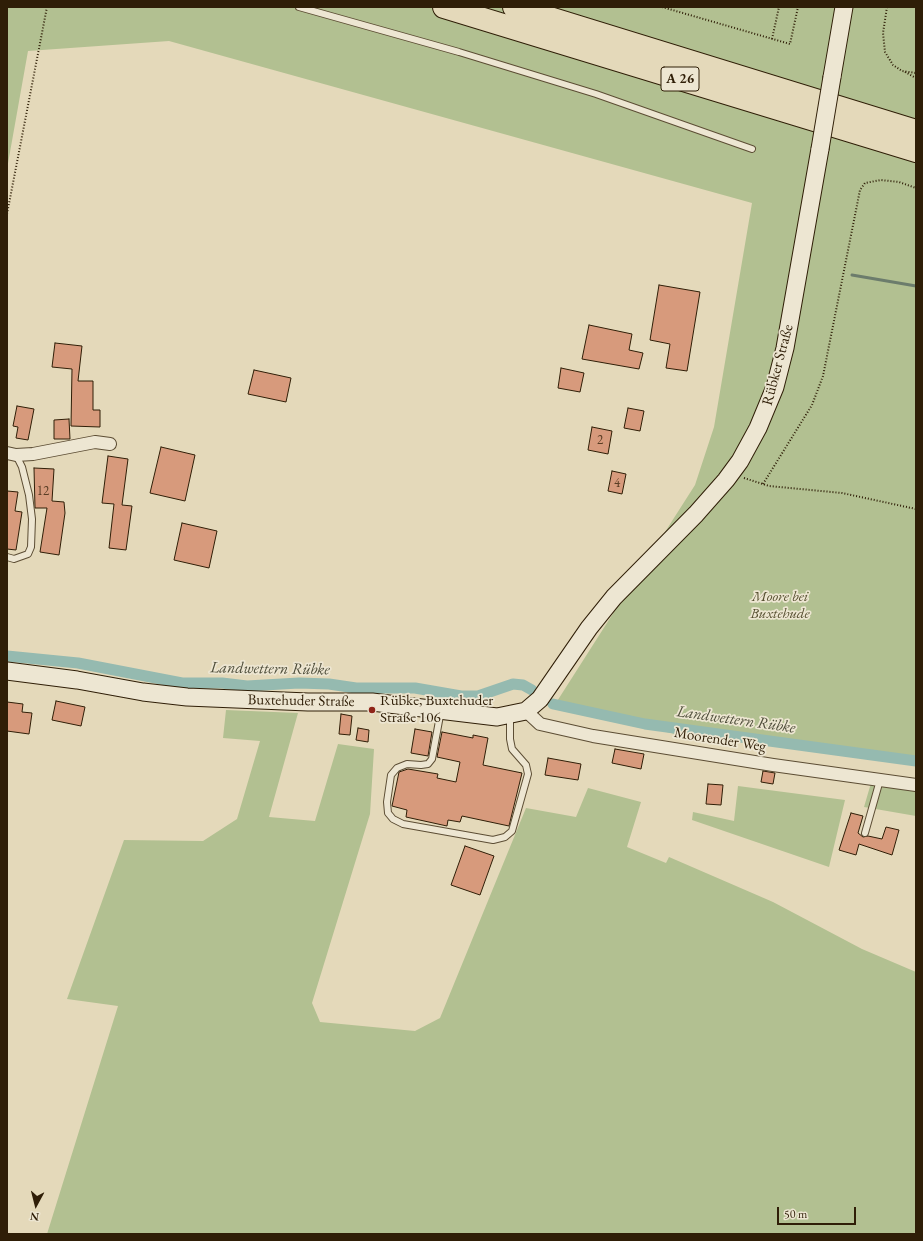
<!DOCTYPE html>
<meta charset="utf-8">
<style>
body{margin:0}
#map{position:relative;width:923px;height:1241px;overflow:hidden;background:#e4d9ba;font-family:"EB Garamond",serif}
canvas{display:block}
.frame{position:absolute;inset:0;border:8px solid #2f1e07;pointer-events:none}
.north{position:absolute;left:16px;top:1185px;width:40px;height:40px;-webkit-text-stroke:3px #ede6d2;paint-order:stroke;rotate:187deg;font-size:11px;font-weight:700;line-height:16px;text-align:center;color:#2f1e07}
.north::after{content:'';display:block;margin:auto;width:14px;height:18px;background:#2f1e07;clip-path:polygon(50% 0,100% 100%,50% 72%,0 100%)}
.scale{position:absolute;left:777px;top:1207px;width:79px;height:18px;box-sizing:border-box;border:2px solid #2f1e07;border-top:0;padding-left:5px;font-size:12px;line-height:14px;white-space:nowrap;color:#2f1e07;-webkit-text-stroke:3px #ede6d2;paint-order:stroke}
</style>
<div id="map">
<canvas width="923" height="1241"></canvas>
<div class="frame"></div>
<div class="north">N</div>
<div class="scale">50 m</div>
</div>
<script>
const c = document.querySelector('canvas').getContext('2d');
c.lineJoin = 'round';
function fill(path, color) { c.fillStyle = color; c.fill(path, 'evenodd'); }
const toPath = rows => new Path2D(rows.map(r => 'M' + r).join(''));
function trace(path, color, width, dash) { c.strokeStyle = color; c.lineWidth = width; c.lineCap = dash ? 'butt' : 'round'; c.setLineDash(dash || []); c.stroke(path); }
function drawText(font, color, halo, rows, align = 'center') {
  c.font = font + ' "EB Garamond",serif'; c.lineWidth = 3.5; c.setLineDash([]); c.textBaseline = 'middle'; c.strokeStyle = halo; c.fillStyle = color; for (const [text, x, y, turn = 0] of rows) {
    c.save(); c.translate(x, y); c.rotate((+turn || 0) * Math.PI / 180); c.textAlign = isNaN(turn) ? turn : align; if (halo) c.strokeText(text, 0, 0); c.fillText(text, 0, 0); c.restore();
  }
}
const green = toPath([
 [7,7,916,7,916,765,853,752,742,739,716,740,675,734,554,706,695,485,714,427,752,203,169,41,28,51,7,169],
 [226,710,298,713,269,817,315,821,338,744,374,749,370,814,312,1003,320,1022,415,1031,440,1018,526,808,576,817,588,788,641,802,627,847,666,863,669,857,773,902,862,949,916,972,916,1230,914,1234,47,1234,118,1006,67,999,124,840,203,841,237,819,260,741,223,738],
 [871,783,916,790,916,816,864,807],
 [738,786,845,800,829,867,692,820,693,812,734,821]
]);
const stream = toPath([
 [852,275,916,286]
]);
const canal = toPath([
 [7,656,78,663,182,683,222,683,247,686,299,683,329,684,356,688,415,688,461,696,478,696,513,684,523,685,532,690],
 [553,704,645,724,916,761]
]);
const building = toPath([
 [659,285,700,292,687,371,666,368,670,344,650,340,659,285],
 [589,325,632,334,629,350,643,353,639,369,582,359,589,325],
 [55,343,82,346,78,381,93,381,93,410,100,410,100,427,71,426,72,369,52,367,55,343],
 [561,368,584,373,580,392,558,388,561,368],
 [254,370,291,378,286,402,248,394,254,370],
 [17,406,34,409,28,440,16,438,18,427,13,426,17,406],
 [628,408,644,411,640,431,624,428,628,408],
 [69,419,70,439,54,439,54,420,69,419],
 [592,427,612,431,608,454,588,450,592,427],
 [161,447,195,455,185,501,150,493,161,447],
 [108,456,128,459,122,505,132,506,126,550,109,548,114,504,102,503,108,456],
 [34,468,54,469,52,501,64,502,65,513,59,555,40,552,47,508,35,508,34,468],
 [612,471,626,474,622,494,608,491,612,471],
 [7,491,18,492,15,511,22,512,16,550,7,549,7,491],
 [182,523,217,531,209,568,174,560,182,523],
 [56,701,85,707,81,726,52,720,56,701],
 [7,702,23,704,22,712,32,713,29,734,7,731,7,702],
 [341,714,352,716,350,735,339,734,341,714],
 [358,728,369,730,368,742,356,740,358,728],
 [415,729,432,732,428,756,411,753,415,729],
 [442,732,473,738,473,735,488,738,483,765,522,773,509,826,462,816,460,822,448,820,447,826,406,817,407,810,392,806,399,772,408,769,438,774,437,778,456,782,460,762,437,757,442,732],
 [615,749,644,754,641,769,612,763,615,749],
 [548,758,581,764,578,780,545,775,548,758],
 [763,771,775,773,773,784,761,782,763,771],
 [708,784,723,785,721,805,706,804,708,784],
 [851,813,863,816,858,833,863,837,868,836,882,839,886,827,899,830,892,855,859,844,856,855,839,850,851,813],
 [465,846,494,856,480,895,451,885,465,846]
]);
const path = toPath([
 [662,7,790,44,798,7],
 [887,7,883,33,885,52,893,65,902,71,916,73],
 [772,39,779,7],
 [905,72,916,78],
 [7,214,47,7],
 [744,478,769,486,842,493,916,509],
 [763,484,812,405,823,376,860,190,865,183,881,180,899,182,916,188]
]);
const lane = toPath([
 [299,7,459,52,596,94,752,149],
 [7,557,14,559,28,554,31,547,32,519,29,495,22,467,16,455],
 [441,710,432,759,428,764,421,765,407,764,397,768,391,775,387,802,388,813,393,819,403,824,493,840,505,837,512,831,528,774,526,765,512,749,510,739,510,715],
 [865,833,880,780]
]);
const street = toPath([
 [7,453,16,455,33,454,95,442,110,444],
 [526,711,540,724,593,736,773,765,916,785]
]);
const secondary = toPath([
 [832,77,844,7],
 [7,671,77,680,143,692,187,697,308,702,372,702,497,717,526,711,540,699,589,628,614,597,696,514,726,480,740,461,758,428,775,387,785,348,820,149]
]);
const highway = toPath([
 [444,7,916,151],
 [514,7,916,131]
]);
const secondaryBridge = toPath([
 [820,149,832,77]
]);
const markers = [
 [372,710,4,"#8f2418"]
];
const numberNames = [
 ["2",600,440],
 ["4",617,483],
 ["12",43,491]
];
const shields = [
 [680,79,38]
];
const shieldNames = [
 ["A 26",680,79]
];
const streetNames = [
 ["Rübker Straße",778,365,-75],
 ["Buxtehuder Straße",301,701,1],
 ["Moorender Weg",720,740,9]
];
const parkNames = [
 ["Moore bei",780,597],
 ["Buxtehude",780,614]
];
const poiNames = [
 ["Rübke, Buxtehuder",380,701],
 ["Straße 106",380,718]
];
const waterNames = [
 ["Landwettern Rübke",270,669,1],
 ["Landwettern Rübke",736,720,8]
];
fill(green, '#b2c091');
trace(stream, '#6c7c6c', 3);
trace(canal, '#95bab0', 11);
fill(building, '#d79a7c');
trace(building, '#2f1e07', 1);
trace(lane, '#5c4d34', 8);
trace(street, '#5c4d34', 14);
trace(secondary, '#2f1e07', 19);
trace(highway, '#2f1e07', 24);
trace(path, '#2f1e07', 2, [1, 2]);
trace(lane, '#ede6d2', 6);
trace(street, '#ede6d2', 12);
trace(secondary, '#ede6d2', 17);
trace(highway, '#e4d9ba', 22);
trace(secondaryBridge, '#2f1e07', 19, []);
trace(secondaryBridge, '#ede6d2', 17);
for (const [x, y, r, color] of markers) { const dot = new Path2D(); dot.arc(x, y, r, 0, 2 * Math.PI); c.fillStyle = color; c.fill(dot); trace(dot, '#ede6d2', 1.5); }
drawText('13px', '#593d24', null, numberNames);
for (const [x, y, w] of shields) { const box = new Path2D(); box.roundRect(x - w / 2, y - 12, w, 24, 3); c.fillStyle = '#ede6d2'; c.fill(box); trace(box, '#2f1e07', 1); }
drawText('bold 14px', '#2f1e07', null, shieldNames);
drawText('15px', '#2f1e07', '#ede6d2', streetNames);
drawText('italic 15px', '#564f30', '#ede6d2', parkNames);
drawText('15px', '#2f1e07', '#ede6d2', poiNames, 'left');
drawText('italic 16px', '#4e4d3a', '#ede6d2', waterNames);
</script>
